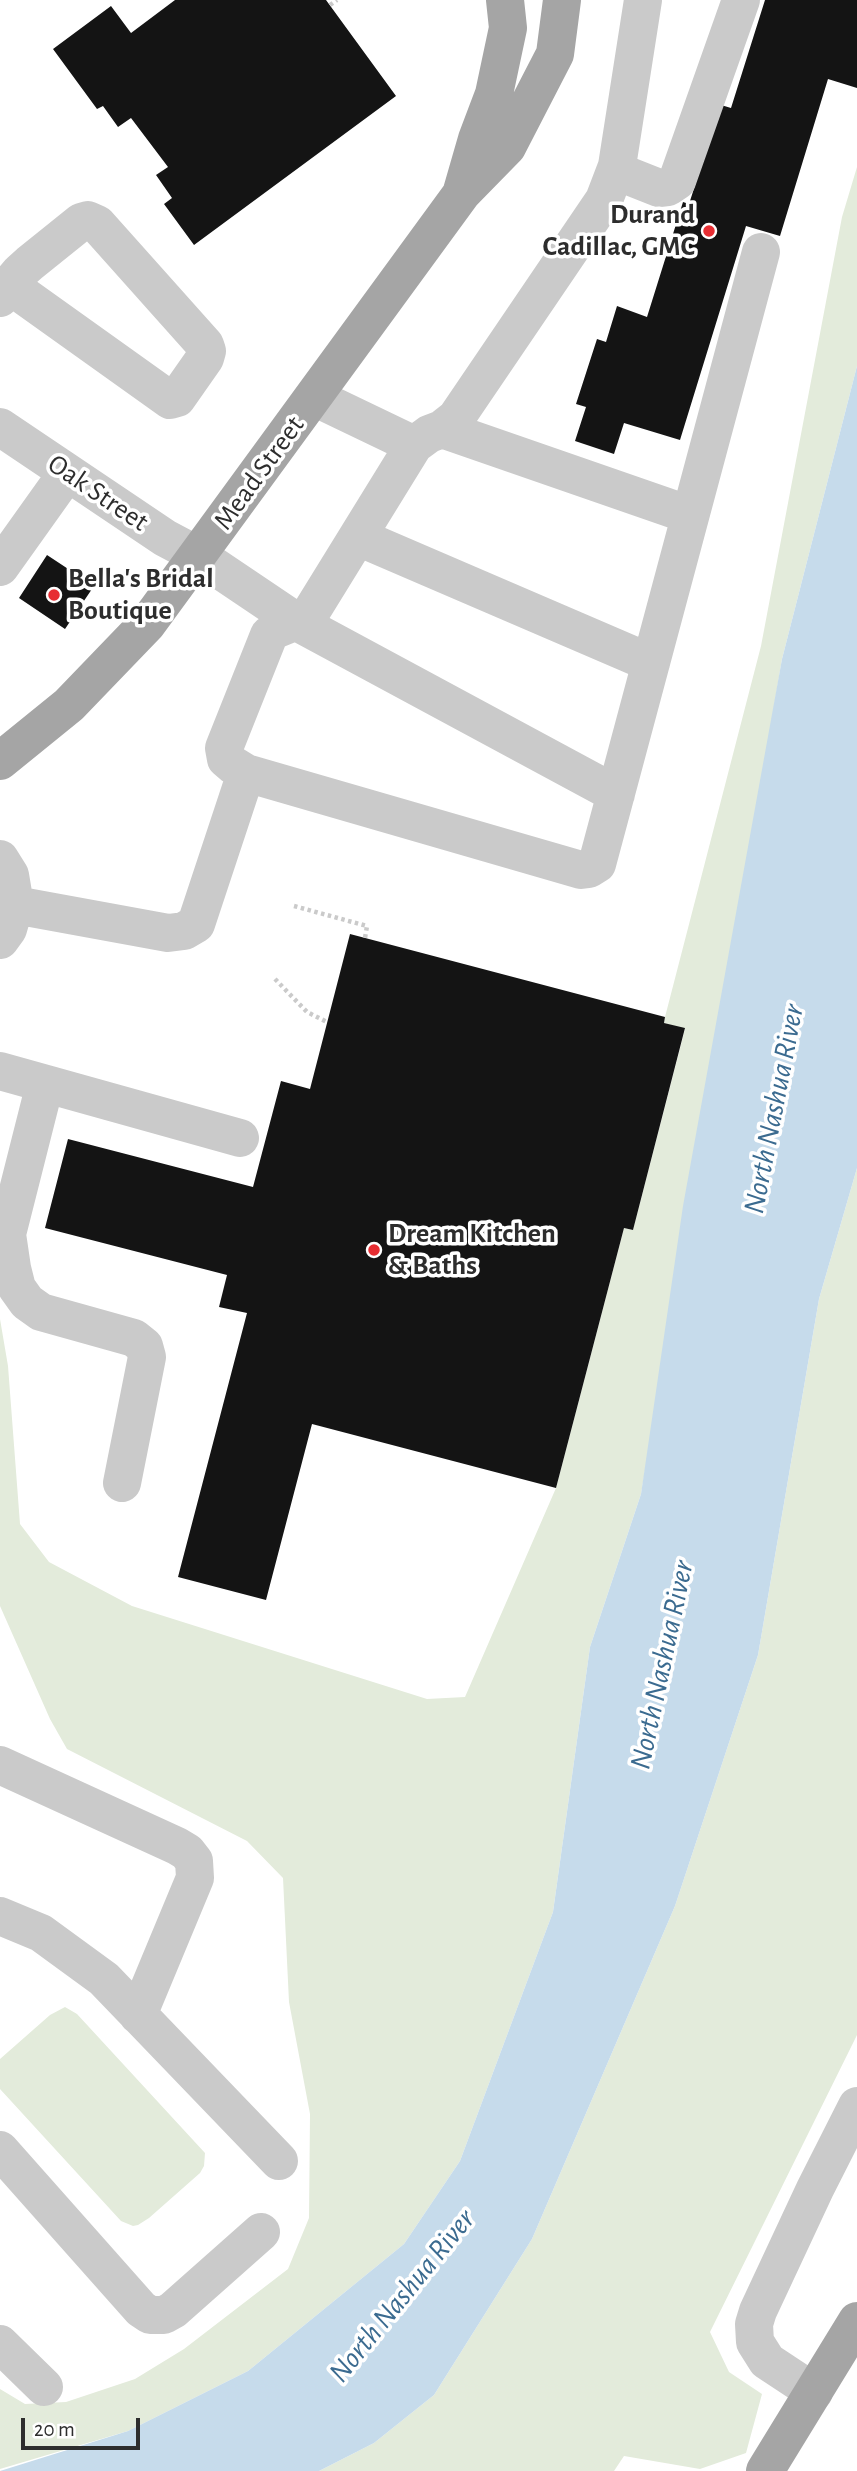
<!DOCTYPE html>
<style>
body{margin:0}
#map{position:relative;width:857px;height:2471px;overflow:hidden;background:#fff;font-family:"Alegreya Sans",sans-serif}
canvas{display:block}
.scale{position:absolute;left:21px;top:2418px;width:119px;height:32px;box-sizing:border-box;border:4px solid #2d2d2d;border-top:0;padding-left:9px;font-size:21px;line-height:24px;white-space:nowrap;color:#2d2d2d;-webkit-text-stroke:5px #fff;paint-order:stroke}
</style>
<div id="map">
<canvas width="857" height="2471"></canvas>
<div class="scale">20 m</div>
</div>
<script>
const c = document.querySelector('canvas').getContext('2d');
c.lineJoin = 'round';
function fill(path, color) { c.fillStyle = color; c.fill(path, 'evenodd'); }
const toPath = rows => new Path2D(rows.map(r => 'M' + r).join(''));
function trace(path, color, width, dash) { c.strokeStyle = color; c.lineWidth = width; c.lineCap = dash ? 'butt' : 'round'; c.setLineDash(dash || []); c.stroke(path); }
function drawText(font, color, halo, rows, align = 'center') {
  c.font = font + ' "Alegreya Sans",sans-serif'; c.lineWidth = 7; c.setLineDash([]); c.textBaseline = 'middle'; c.strokeStyle = halo; c.fillStyle = color; for (const [text, x, y, turn = 0] of rows) {
    c.save(); c.translate(x, y); c.rotate((+turn || 0) * Math.PI / 180); c.textAlign = isNaN(turn) ? turn : align; if (halo) c.strokeText(text, 0, 0); c.fillText(text, 0, 0); c.restore();
  }
}
const green = toPath([
 [857,167,857,366,782,659,641,1494,590,1647,553,1912,460,2161,404,2244,248,2371,128,2431,0,2469,0,2389,25,2404,66,2402,135,2379,184,2349,288,2269,309,2218,310,2114,289,2002,283,1878,247,1841,67,1749,50,1719,0,1606,0,1319,8,1366,20,1524,49,1562,132,1606,427,1699,465,1697,556,1488,624,1228,633,1230,685,1029,664,1023,665,1017,761,646,842,217],
 [857,1168,857,2035,710,2332,729,2372,762,2394,746,2453,700,2469,624,2456,614,2471,319,2471,374,2443,434,2395,532,2239,675,1906,758,1655,819,1299],
 [65,2007,77,2014,205,2153,204,2166,200,2173,149,2218,138,2225,133,2226,121,2221,0,2089,0,2059,50,2015]
]);
const water = toPath([
 [857,366,857,1168,819,1299,758,1655,675,1906,532,2239,434,2395,374,2443,319,2471,0,2471,128,2431,248,2371,404,2244,460,2161,553,1912,590,1647,641,1494,683,1206,782,659]
]);
const building = toPath([
 [175,0,326,0,396,96,194,245,164,204,172,198,156,175,168,167,131,118,118,127,103,106,97,109,53,49,111,6,131,33],
 [765,0,857,0,857,88,828,79,780,236,746,226,680,440,624,423,614,454,575,441,586,407,576,404,597,339,606,342,617,306,647,317,683,202,689,204,721,105,731,108],
 [47,555,94,586,65,629,19,598],
 [350,934,665,1017,664,1023,685,1028,633,1230,624,1228,556,1488,312,1424,266,1600,178,1577,247,1313,219,1307,227,1275,45,1228,68,1139,253,1187,281,1081,310,1089]
]);
const path = toPath([
 [330,5,337,0],
 [294,906,367,926,365,938],
 [275,979,307,1012,327,1022]
]);
const minor = toPath([
 [643,0,617,166,604,200,456,418,442,429,429,434,414,445,311,612,302,619,275,630,269,635,224,748,226,759,233,765,246,773,581,870,589,869,597,864,761,252],
 [616,171,659,188,668,187,677,181,741,0],
 [0,298,9,285,20,272,30,263,81,222,88,220,97,224,205,345,207,351,205,358,177,398,170,400,9,285],
 [314,397,414,445],
 [0,427,165,538,199,556,297,622,616,794],
 [442,429,690,515],
 [358,537,651,663],
 [0,567,67,473],
 [0,859,10,875,15,905,8,929,0,940],
 [15,905,168,933,184,931,196,924,246,773],
 [0,1071,240,1138],
 [45,1084,7,1234,12,1268,17,1288,27,1302,41,1312,134,1338,144,1346,147,1357,122,1483],
 [0,1765,177,1846,187,1852,194,1861,195,1878,138,2015],
 [0,1916,41,1933,104,1979,279,2161],
 [0,2150,141,2309,150,2315,164,2315,173,2310,261,2232],
 [0,2344,44,2387],
 [814,2392,767,2361,755,2342,754,2324,758,2311,815,2189,857,2106]
]);
const major = toPath([
 [462,191,477,139,494,94,508,28,505,0],
 [0,761,69,705,147,624,462,193,507,147,555,54,562,0],
 [765,2471,857,2321]
]);
const markers = [
 [709,231,7,"#e72d32"],
 [54,595,7,"#e72d32"],
 [374,1250,7,"#e72d32"]
];
const poiNames = [
 ["Durand",695,215,"right"],
 ["Cadillac, GMC",695,247,"right"],
 ["Bella's Bridal",68,579],
 ["Boutique",68,611],
 ["Dream Kitchen",388,1234],
 ["& Baths",388,1266]
];
const streetNames = [
 ["Mead Street",259,473,-54],
 ["Oak Street",98,493,34]
];
const waterNames = [
 ["North Nashua River",774,1109,-79],
 ["North Nashua River",662,1665,-78],
 ["North Nashua River",402,2296,-51]
];
fill(green, '#e3ebdb');
fill(water, '#c6dbeb');
fill(building, '#141414');
trace(path, '#cacaca', 4.5, [3.5, 3.5]);
trace(minor, '#cacaca', 38);
trace(major, '#a5a5a5', 38);
for (const [x, y, r, color] of markers) { const dot = new Path2D(); dot.arc(x, y, r, 0, 2 * Math.PI); c.fillStyle = color; c.fill(dot); trace(dot, '#fff', 2.5); }
drawText('bold 28px', '#2d2d2d', '#fff', poiNames, 'left');
drawText('28px', '#2d2d2d', '#fff', streetNames);
drawText('italic 30px', '#3b6b90', '#fff', waterNames);
</script>
